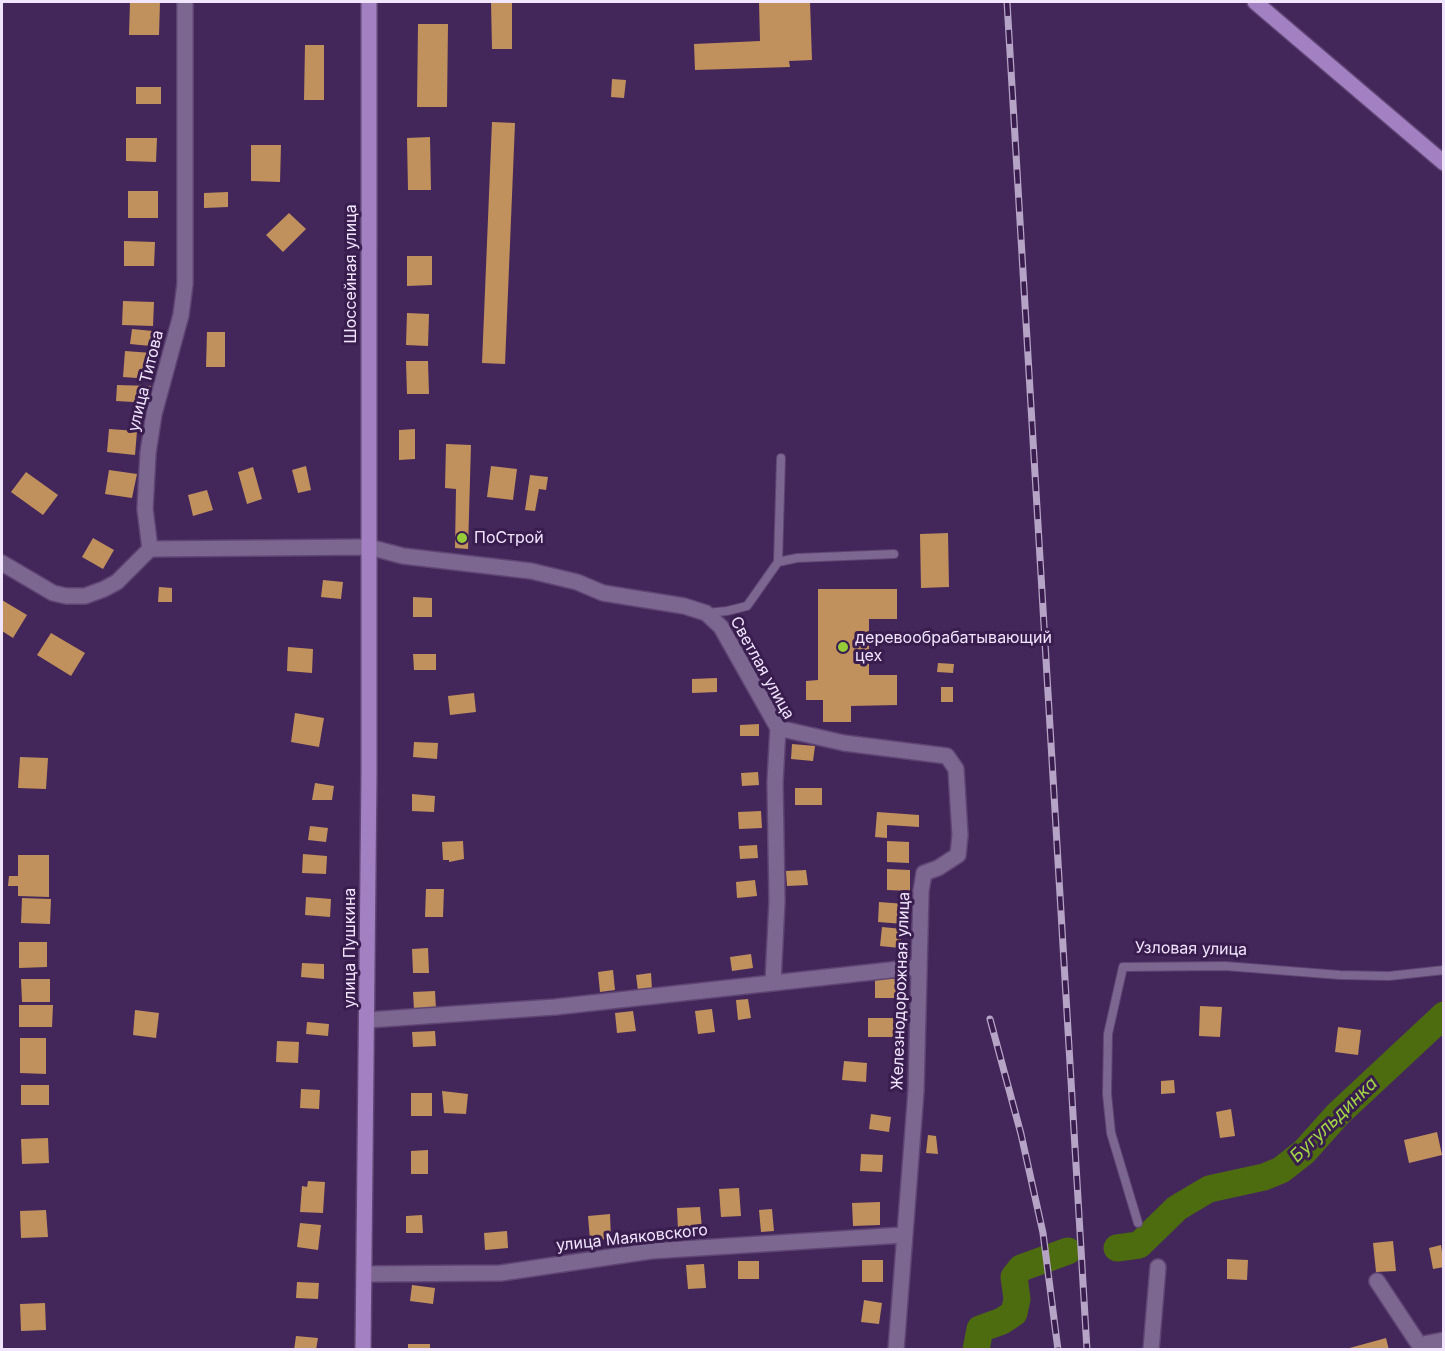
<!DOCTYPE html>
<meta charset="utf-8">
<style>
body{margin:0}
#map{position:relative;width:1445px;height:1351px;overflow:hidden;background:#43275a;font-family:Inter,sans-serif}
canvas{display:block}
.frame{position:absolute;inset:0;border:3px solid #f1e5fe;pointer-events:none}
</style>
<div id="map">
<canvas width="1445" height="1351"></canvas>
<div class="frame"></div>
</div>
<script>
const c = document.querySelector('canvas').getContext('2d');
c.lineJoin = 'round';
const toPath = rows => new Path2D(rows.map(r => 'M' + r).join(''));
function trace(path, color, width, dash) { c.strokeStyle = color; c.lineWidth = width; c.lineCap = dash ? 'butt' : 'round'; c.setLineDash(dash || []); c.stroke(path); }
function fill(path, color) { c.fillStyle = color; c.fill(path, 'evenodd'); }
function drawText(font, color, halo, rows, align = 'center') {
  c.font = font + ' Inter,sans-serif'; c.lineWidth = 6; c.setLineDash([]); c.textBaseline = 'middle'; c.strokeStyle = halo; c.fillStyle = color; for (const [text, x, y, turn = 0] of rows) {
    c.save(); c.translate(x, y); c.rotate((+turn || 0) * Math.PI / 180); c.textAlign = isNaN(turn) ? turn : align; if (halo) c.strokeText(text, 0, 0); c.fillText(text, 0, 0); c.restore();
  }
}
const river = toPath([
 [1117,1248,1139,1245,1177,1208,1209,1189,1264,1177,1281,1170,1304,1152,1338,1114,1444,1015],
 [976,1350,980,1329,1002,1321,1014,1313,1017,1299,1014,1277,1021,1268,1068,1251]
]);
const building = toPath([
 [130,2,160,2,159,35,129,35],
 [491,2,512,2,512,49,492,49],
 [759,2,810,2,812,60,789,61,790,67,695,70,694,44,760,41],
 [418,24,448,24,447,107,417,107],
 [305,45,324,45,324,100,304,100],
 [612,79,626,80,624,98,611,97],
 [136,87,161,87,161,104,136,104],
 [492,122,515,123,505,364,482,363],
 [430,137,431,190,408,190,407,138],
 [126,138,157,138,156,162,126,161],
 [251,145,281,145,280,182,251,181],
 [128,191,158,191,158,218,128,218],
 [228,192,228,207,204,208,204,193],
 [289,213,306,229,283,252,266,235],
 [124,241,155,242,154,266,124,266],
 [407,256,432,256,432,285,407,286],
 [123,301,154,302,153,326,122,325],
 [407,313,429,314,428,346,406,345],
 [132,329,163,332,161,347,130,344],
 [207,332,225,332,225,367,206,367],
 [125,351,152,353,150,379,123,377],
 [406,361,428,361,429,394,407,394],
 [117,385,151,386,150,403,116,401],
 [109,429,137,431,135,455,107,452],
 [415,429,415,459,399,460,399,430],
 [446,444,471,445,468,549,455,548,456,489,445,488],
 [306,466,311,490,298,493,292,470],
 [491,466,517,469,513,500,487,497],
 [253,467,262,499,247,504,238,472],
 [109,470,137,474,132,498,105,494],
 [26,472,58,495,43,515,11,492],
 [530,475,548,477,546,490,539,489,535,511,525,510],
 [207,490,213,510,193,516,188,495],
 [948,533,949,587,921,588,920,534],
 [93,538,114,550,103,569,82,557],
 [323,580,343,582,341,599,321,597],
 [159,587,172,588,172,602,158,602],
 [818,589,897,589,897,619,869,619,869,675,897,675,897,705,851,706,851,722,823,722,823,700,806,700,806,681,818,680],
 [413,597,432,598,432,617,413,617],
 [2,600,27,615,13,638,2,631],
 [51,633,85,653,71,676,37,655],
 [288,647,313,649,312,673,287,671],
 [413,654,436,654,436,670,414,670],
 [938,663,954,664,953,673,937,672],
 [717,678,717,692,692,693,692,679],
 [941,687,953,687,953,702,941,702],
 [474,693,476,712,450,715,448,696],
 [295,713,324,718,319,747,291,742],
 [759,724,759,736,740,736,740,725],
 [414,742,438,743,437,759,413,757],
 [792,744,815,746,813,761,791,759],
 [20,757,48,758,46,789,18,788],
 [758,772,759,785,742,786,741,773],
 [315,783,334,786,332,800,312,800],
 [795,788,822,788,822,805,795,805],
 [412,794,435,796,434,812,412,811],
 [761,811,762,828,739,829,738,812],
 [877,812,919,815,919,827,887,825,887,838,875,837],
 [310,826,328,828,326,842,308,840],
 [463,841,464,859,449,862,449,860,443,860,442,842],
 [887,841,909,842,909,863,887,862],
 [757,845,758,858,740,859,739,846],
 [303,854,327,856,326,874,302,873],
 [18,855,49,855,49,897,18,896,18,886,8,886,9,876,18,876],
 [887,869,910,870,910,891,887,890],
 [806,870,808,885,787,886,786,871],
 [755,880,757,896,737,898,736,882],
 [426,889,444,889,443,917,425,917],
 [306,897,331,899,330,917,305,915],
 [22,898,51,899,50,924,21,923],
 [879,902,905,904,904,924,878,922],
 [882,927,902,929,900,948,880,946],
 [19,942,47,942,47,967,19,968],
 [428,948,429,973,413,973,412,949],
 [751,954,753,968,732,971,730,957],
 [302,963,324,964,324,979,301,977],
 [613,970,615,990,600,992,598,972],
 [651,973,652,990,638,991,636,975],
 [21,979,50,979,50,1002,22,1002],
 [875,979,896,979,896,998,875,998],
 [435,991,436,1009,414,1010,413,992],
 [748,999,751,1018,738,1020,736,1000],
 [19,1005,53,1005,52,1027,19,1027],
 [1200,1006,1222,1007,1220,1037,1199,1036],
 [712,1009,715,1032,698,1034,695,1011],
 [135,1010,159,1013,156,1038,133,1035],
 [633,1011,636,1031,617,1033,615,1013],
 [868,1018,893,1018,894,1037,868,1037],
 [307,1022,329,1024,328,1036,306,1034],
 [1338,1027,1361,1030,1358,1055,1335,1052],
 [435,1031,436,1046,413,1047,412,1032],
 [20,1038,46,1038,46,1074,20,1073],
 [277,1041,299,1042,298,1063,276,1062],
 [844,1061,867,1063,866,1082,842,1080],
 [1174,1080,1175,1093,1161,1094,1161,1081],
 [21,1085,49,1085,49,1105,21,1105],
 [301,1089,320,1090,319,1109,300,1108],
 [442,1091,468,1094,466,1114,444,1113],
 [411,1093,432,1093,432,1116,411,1116],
 [1231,1109,1235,1136,1220,1138,1216,1112],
 [871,1114,891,1117,889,1132,869,1129],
 [1437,1132,1442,1155,1409,1163,1404,1140],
 [928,1135,936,1136,938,1154,926,1153],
 [48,1138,49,1163,22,1164,21,1139],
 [428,1150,428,1174,411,1174,411,1151],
 [861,1154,883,1155,882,1172,860,1171],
 [308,1181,325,1182,323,1213,300,1212,302,1186,307,1187],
 [739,1188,741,1216,721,1217,719,1189],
 [880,1202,880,1225,853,1226,852,1203],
 [700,1207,702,1228,678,1229,677,1208],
 [772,1209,774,1231,761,1232,759,1210],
 [46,1210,48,1237,21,1238,20,1211],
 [610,1214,611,1239,590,1240,588,1216],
 [422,1215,423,1233,406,1233,406,1216],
 [300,1223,321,1225,318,1250,297,1247],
 [507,1231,508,1248,485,1250,484,1233],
 [1393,1241,1396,1271,1376,1272,1373,1243],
 [1441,1245,1444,1267,1433,1269,1429,1248],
 [1227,1259,1248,1260,1247,1280,1227,1279],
 [862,1260,883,1260,883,1282,862,1282],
 [738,1261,759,1261,759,1279,738,1279],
 [704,1264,706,1288,688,1289,686,1265],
 [297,1282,319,1283,318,1299,296,1298],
 [412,1285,435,1288,433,1304,410,1301],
 [864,1300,882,1303,879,1324,861,1322],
 [45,1303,46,1330,21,1331,20,1304],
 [296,1336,318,1338,316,1350,294,1350],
 [1386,1338,1389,1350,1346,1350,1346,1349],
 [408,1344,430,1344,430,1350,408,1350]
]);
const service = toPath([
 [778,562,781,458],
 [707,613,727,611,747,606,778,562,797,558,894,554],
 [1138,1223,1111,1133,1107,1094,1108,1034,1123,967,1225,966,1340,975,1389,976,1444,970]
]);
const minor = toPath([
 [185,2,185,284,181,315,154,414,148,453,145,509,150,549,369,547,403,556,531,571,577,582,603,593,684,606,706,613,721,627,778,728,775,782,777,901,773,982],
 [2,563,53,593,66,596,85,596,104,589,117,582,150,549],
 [778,728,844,743,947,756,956,769,960,835,958,855,938,868,924,873,921,891,916,1091,896,1350],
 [368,1020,555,1007,918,967],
 [365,1274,501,1273,651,1251,903,1235],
 [1377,1281,1420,1346],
 [1151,1350,1158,1267],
 [1421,1350,1420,1346,1428,1343,1444,1340]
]);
const secondary = toPath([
 [1255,2,1444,163],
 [363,1350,369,773,369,2]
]);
const rail = toPath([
 [1007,2,1087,1350],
 [990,1019,1021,1134,1043,1233,1058,1350]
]);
const markers = [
 [462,538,6,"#97cc39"],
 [843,647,6,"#97cc39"]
];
const streetNames = [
 ["Шоссейная улица",351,274,-90],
 ["улица Титова",146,381,-76],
 ["Светлая улица",762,668,61],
 ["улица Пушкина",350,948,-90],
 ["Узловая улица",1191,949,1],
 ["Железнодорожная улица",901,991,-88],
 ["улица Маяковского",632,1238,-6]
];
const poiNames = [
 ["ПоСтрой",474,538],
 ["деревообрабатывающий",855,638],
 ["цех",855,656]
];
const waterNames = [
 ["Бугульдинка",1334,1120,-44]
];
trace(river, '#4d6c10', 27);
fill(building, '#c1915d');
trace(service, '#5f4574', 10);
trace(minor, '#5f4574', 18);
trace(secondary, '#5f4574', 18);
trace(service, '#7c6790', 8);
trace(minor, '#7c6790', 15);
trace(secondary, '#a280c2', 15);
trace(rail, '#b6a4c6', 7);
trace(rail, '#391d4e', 4.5, [14]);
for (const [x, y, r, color] of markers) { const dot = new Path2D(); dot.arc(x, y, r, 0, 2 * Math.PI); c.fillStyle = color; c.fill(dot); trace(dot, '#391d4e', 2); }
drawText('16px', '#f1e5fe', '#391d4e', streetNames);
drawText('16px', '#f1e5fe', '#391d4e', poiNames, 'left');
drawText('italic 18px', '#a1d646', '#391d4e', waterNames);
</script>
